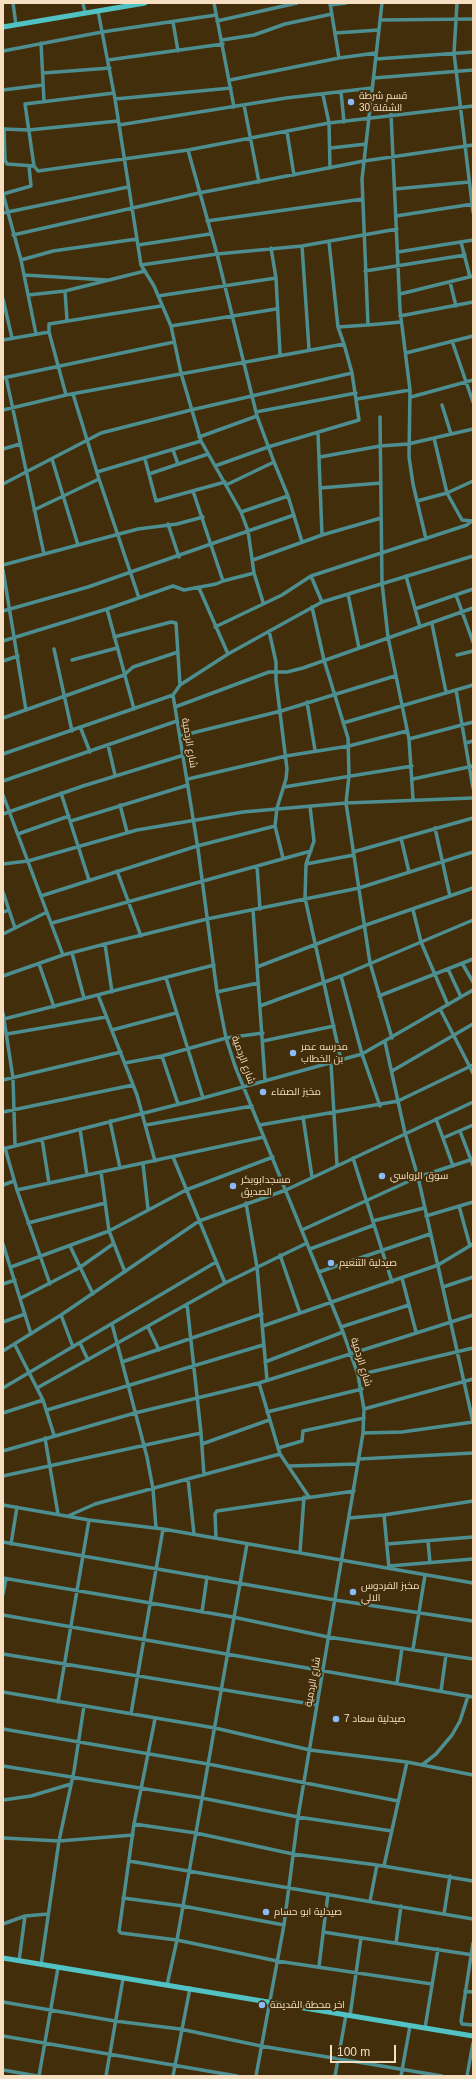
<!DOCTYPE html>
<meta charset="utf-8">
<style>
body{margin:0}
#map{position:relative;width:476px;height:2079px;overflow:hidden;background:#432e0b;font-family:Arial,sans-serif}
canvas{display:block}
.frame{position:absolute;inset:0;border:4px solid #f5dfc0;pointer-events:none}
.scale{position:absolute;left:330px;top:2045px;width:66px;height:18px;box-sizing:border-box;border:2px solid #f5dfc0;border-top:0;padding-left:5px;font-size:12px;line-height:14px;white-space:nowrap;color:#f5dfc0;-webkit-text-stroke:3px #432e0b;paint-order:stroke}
</style>
<div id="map">
<canvas width="476" height="2079"></canvas>
<div class="frame"></div>
<div class="scale">100 m</div>
</div>
<script>
const c = document.querySelector('canvas').getContext('2d');
c.lineJoin = 'round';
const toPath = rows => new Path2D(rows.map(r => 'M' + r).join(''));
function trace(path, color, width, dash) { c.strokeStyle = color; c.lineWidth = width; c.lineCap = dash ? 'butt' : 'round'; c.setLineDash(dash || []); c.stroke(path); }
function drawText(font, color, halo, rows, align = 'center') {
  c.font = font + ' Arial,Cairo,sans-serif'; c.lineWidth = 4; c.setLineDash([]); c.textBaseline = 'middle'; c.strokeStyle = halo; c.fillStyle = color; for (const [text, x, y, turn = 0] of rows) {
    c.save(); c.translate(x, y); c.rotate((+turn || 0) * Math.PI / 180); c.textAlign = isNaN(turn) ? turn : align; if (halo) c.strokeText(text, 0, 0); c.fillText(text, 0, 0); c.restore();
  }
}
const street = toPath([
 [13,3,16,25],
 [83,3,85,13],
 [214,3,234,107],
 [330,3,339,58],
 [457,3,454,53,473,212],
 [330,5,346,3],
 [98,11,115,99,141,265,154,286,171,326,181,373,201,441,241,512,248,531,254,573,263,602],
 [380,20,473,19],
 [217,21,297,3],
 [173,22,178,51],
 [335,33,379,30],
 [222,40,254,35,285,24,332,14],
 [41,43,44,101],
 [3,51,102,32,216,15],
 [376,59,473,52],
 [108,60,223,44],
 [43,73,110,68],
 [374,78,473,70],
 [230,80,339,58,376,53],
 [3,90,43,85],
 [341,92,344,122],
 [323,95,329,123,330,168],
 [115,99,231,88],
 [244,105,259,182],
 [391,114,400,310,410,390,409,457,413,484,426,539],
 [119,125,286,98,372,88],
 [4,129,5,160,7,164,34,166,38,171,188,150,329,123,473,106],
 [4,129,29,130,118,121],
 [287,132,294,175],
 [331,148,366,144],
 [188,150,217,254,257,416,274,462,288,496,302,542],
 [34,166,25,104,114,93],
 [395,189,469,182],
 [3,194,21,260,36,334],
 [3,194,31,186,29,166],
 [3,213,128,187],
 [396,216,473,204],
 [207,221,363,199],
 [13,235,199,193,364,161,473,145],
 [461,242,470,277],
 [138,245,210,234],
 [302,246,309,349],
 [271,248,276,278,280,354],
 [398,252,473,240],
 [21,260,53,251,137,239],
 [141,265,217,254,302,246,397,229],
 [365,271,465,255],
 [24,275,107,280],
 [450,282,456,306],
 [65,291,67,320],
 [400,294,473,276],
 [28,295,65,291,145,271],
 [158,296,276,278],
 [3,299,12,338],
 [400,316,473,302],
 [368,325,401,322],
 [171,326,276,309],
 [338,327,368,325,362,179,382,3],
 [3,340,49,332],
 [452,341,473,402],
 [406,353,473,336],
 [6,377,44,554],
 [3,378,174,342],
 [73,394,99,479,139,598],
 [66,395,49,332,49,324,161,306],
 [411,397,473,380],
 [357,399,410,390],
 [442,405,451,434],
 [3,410,66,395,344,344,338,327,329,242],
 [256,412,356,393],
 [380,417,382,583,388,637,409,739,413,799],
 [318,433,322,535],
 [199,437,257,416],
 [434,438,447,493,462,520,472,521],
 [3,449,20,444],
 [173,450,178,464],
 [320,457,380,446,408,444,473,429],
 [52,459,78,545],
 [145,459,156,501,225,482],
 [215,466,268,447,359,420,352,373,344,344],
 [97,472,201,441],
 [149,474,208,454],
 [3,484,101,433,191,410,352,373],
 [226,485,274,462],
 [320,488,381,483],
 [417,501,447,493,473,481],
 [34,510,99,479],
 [241,512,288,496],
 [168,524,179,557],
 [253,560,322,535,381,518],
 [3,565,138,529,177,524,203,517],
 [3,570,26,710],
 [311,576,322,602],
 [406,576,420,627],
 [223,581,254,573],
 [199,588,228,654],
 [348,594,359,648],
 [456,595,473,642],
 [312,607,324,660,348,738,349,776,346,803,350,829,370,963,392,1038],
 [107,609,134,709],
 [415,609,473,589],
 [3,611,88,587,294,515],
 [432,624,446,692],
 [215,627,282,595,311,576,467,525,473,520],
 [269,631,276,662,276,680,287,769,286,779,277,808,275,826,283,858],
 [114,637,171,622,176,623,180,685],
 [3,641,107,609,173,586,184,590,216,584,223,581,193,491],
 [54,649,72,731],
 [457,655,473,651],
 [72,660,117,648],
 [3,661,18,656],
 [456,690,473,788],
 [173,695,198,849,217,992,226,1038,235,1066,343,1332,358,1375,364,1409,363,1433,298,1817,284,1925,256,2076],
 [307,702,315,750],
 [175,707,269,672,287,672,303,668,473,608],
 [3,718,124,675,133,667,178,652],
 [343,723,473,685],
 [81,729,90,752],
 [180,736,281,711,395,676],
 [409,739,473,722],
 [466,743,473,741],
 [108,745,115,775],
 [3,754,173,695,180,685,228,654,322,602,473,556],
 [188,779,286,756,349,746,407,731],
 [413,779,473,766],
 [3,781,177,721],
 [284,787,412,766],
 [61,793,89,880],
 [3,795,63,955],
 [120,805,127,832],
 [310,806,314,841,306,864,305,898,341,1060],
 [3,814,83,786,184,755],
 [71,821,188,785],
 [435,828,450,896],
 [18,834,69,816],
 [401,838,409,872],
 [353,852,473,818],
 [3,864,28,861,137,830,243,812,346,803,473,798],
 [306,864,354,855],
 [257,866,260,909],
 [117,871,141,936],
 [3,892,15,928],
 [41,896,197,846,275,826],
 [253,910,265,1080],
 [413,910,421,942,448,1005],
 [3,912,9,910],
 [52,923,311,851],
 [3,934,47,912],
 [105,944,112,992],
 [72,953,84,998],
 [462,963,473,982],
 [39,964,54,1007],
 [257,967,366,925,473,888],
 [448,969,461,997],
 [3,976,63,955,105,944,207,919,359,888,473,852],
 [341,976,362,1054,380,1106],
 [166,978,203,1098],
 [217,992,258,983],
 [98,995,137,1095,155,1161],
 [379,996,473,959],
 [260,1006,341,976,473,920],
 [440,1009,473,1073],
 [3,1013,13,1078,15,1145],
 [4,1019,214,965],
 [112,1030,176,1013],
 [7,1034,106,1017],
 [263,1041,334,1026],
 [385,1042,405,1133,418,1177,473,1422],
 [162,1056,178,1104],
 [125,1063,162,1056,226,1038,263,1033],
 [331,1063,337,1165],
 [392,1071,473,1024],
 [3,1080,121,1052],
 [3,1112,133,1085],
 [303,1117,312,1177],
 [436,1119,453,1166],
 [110,1121,120,1168],
 [146,1125,252,1106],
 [260,1125,398,1101,473,1065],
 [80,1129,87,1175],
 [460,1131,473,1165],
 [443,1138,473,1125],
 [42,1139,49,1183],
 [5,1148,17,1190,50,1284],
 [3,1149,203,1098,362,1054,473,990],
 [173,1157,225,1283],
 [353,1158,392,1282],
 [143,1164,148,1209],
 [101,1172,109,1231,125,1272],
 [3,1185,14,1181],
 [17,1190,264,1137],
 [246,1203,257,1267,267,1380],
 [459,1206,470,1246],
 [426,1216,473,1202],
 [373,1221,424,1208],
 [28,1223,105,1203],
 [302,1230,418,1177,470,1160],
 [3,1244,31,1334],
 [70,1246,93,1294],
 [310,1249,374,1225],
 [280,1255,300,1313],
 [11,1267,109,1231,186,1190,273,1157],
 [319,1272,430,1234],
 [402,1278,416,1332],
 [3,1284,15,1280],
 [443,1287,473,1277],
 [21,1298,79,1268,113,1244],
 [187,1304,201,1433,204,1475],
 [61,1315,73,1347],
 [3,1322,25,1314],
 [112,1324,147,1457,153,1489,156,1528],
 [263,1326,438,1265,473,1244],
 [148,1327,159,1350],
 [341,1327,409,1305],
 [80,1343,88,1360],
 [15,1345,43,1400,54,1435],
 [3,1351,61,1315,199,1221,286,1190,473,1102],
 [122,1362,262,1314],
 [265,1362,343,1332],
 [358,1375,473,1348],
 [259,1383,280,1454,309,1497],
 [3,1388,216,1262],
 [37,1388,225,1283,307,1243],
 [364,1409,473,1379],
 [47,1410,263,1345],
 [267,1412,362,1389],
 [3,1413,43,1400],
 [363,1433,402,1432,473,1422],
 [45,1438,58,1514],
 [202,1444,269,1420],
 [278,1448,302,1441,303,1431,364,1418],
 [3,1451,135,1413,259,1383,473,1315],
 [359,1459,473,1453],
 [289,1466,358,1464],
 [3,1476,201,1433],
 [188,1479,194,1534],
 [3,1505,89,1520,163,1529,473,1583],
 [384,1515,389,1568],
 [68,1516,95,1504,280,1454],
 [349,1518,384,1515,473,1501],
 [216,1538,215,1514,217,1511,354,1491],
 [428,1541,430,1563],
 [3,1542,335,1600,473,1621],
 [11,1544,17,1507],
 [387,1544,473,1537],
 [300,1552,304,1497],
 [389,1566,473,1559],
 [3,1578,233,1617,328,1637,473,1659],
 [3,1594,6,1579],
 [202,1612,207,1577],
 [3,1615,473,1697],
 [413,1649,425,1575],
 [3,1654,317,1705],
 [397,1683,402,1648],
 [441,1691,446,1655],
 [3,1692,215,1728,310,1750,407,1762,473,1775],
 [58,1702,89,1520],
 [131,1714,163,1529],
 [155,1719,134,1824,119,1931,121,1933,177,1940,277,1961,432,1984],
 [3,1729,208,1764,398,1801],
 [422,1765,436,1754,452,1735,460,1721,468,1696],
 [3,1766,202,1798,298,1817,392,1831],
 [3,1800,31,1796,71,1784],
 [134,1824,196,1833,293,1854,377,1865,473,1881],
 [3,1838,59,1841,133,1835],
 [129,1861,473,1919],
 [384,1866,407,1762],
 [123,1898,183,1906,284,1925],
 [370,1901,377,1865],
 [444,1914,450,1876],
 [3,1924,25,1916,48,1914],
 [323,1932,473,1955],
 [396,1943,401,1906],
 [473,1943,461,2021,462,2024,473,2025],
 [19,1961,25,1916],
 [41,1965,59,1841,74,1771,84,1706],
 [319,1966,328,1894],
 [167,1985,177,1940,247,1544],
 [465,1991,473,1992],
 [3,2002,115,2021,180,2029,261,2046,442,2076],
 [350,2016,361,1938],
 [425,2028,438,1949],
 [3,2036,237,2076],
 [3,2070,37,2076],
 [39,2076,58,1968],
 [106,2076,123,1979],
 [173,2076,190,1988],
 [335,2076,346,2015],
 [401,2076,410,2026],
 [467,2076,473,2043]
]);
const secondary = toPath([
 [3,27,145,3],
 [3,1958,473,2036]
]);
const markers = [
 [351,102,4,"#8abafc"],
 [293,1053,4,"#8abafc"],
 [263,1092,4,"#8abafc"],
 [382,1176,4,"#8abafc"],
 [233,1186,4,"#8abafc"],
 [331,1263,4,"#8abafc"],
 [353,1592,4,"#8abafc"],
 [336,1719,4,"#8abafc"],
 [266,1912,4,"#8abafc"],
 [262,2005,4,"#8abafc"]
];
const poiNames = [
 ["قسم شرطة",359,96],
 ["الشقلة 30",359,108],
 ["مدرسه عمر",301,1047],
 ["بن الخطاب",301,1059],
 ["مخبز الصفاء",271,1092],
 ["سوق الرواسي",390,1176],
 ["مسجدابوبكر",241,1180],
 ["الصديق",241,1192],
 ["صيدلية التنعيم",339,1263],
 ["مخبز الفردوس",361,1586],
 ["الالي",361,1598],
 ["صيدلية سعاد 7",344,1719],
 ["صيدلية ابو حسام",274,1912],
 ["اخر محطة القديمة",270,2005]
];
const streetNames = [
 ["شارع الردمية",189,743,80],
 ["شارع الردمية",243,1060,70],
 ["شارع الردمية",361,1362,73],
 ["شارع الردمية",313,1682,-80]
];
trace(street, '#4d8f90', 3.5);
trace(secondary, '#52c3c4', 5);
for (const [x, y, r, color] of markers) { const dot = new Path2D(); dot.arc(x, y, r, 0, 2 * Math.PI); c.fillStyle = color; c.fill(dot); trace(dot, '#432e0b', 1.5); }
drawText('10px', '#f5dfc0', '#432e0b', poiNames, 'left');
drawText('10px', '#f5dfc0', '#432e0b', streetNames);
</script>
